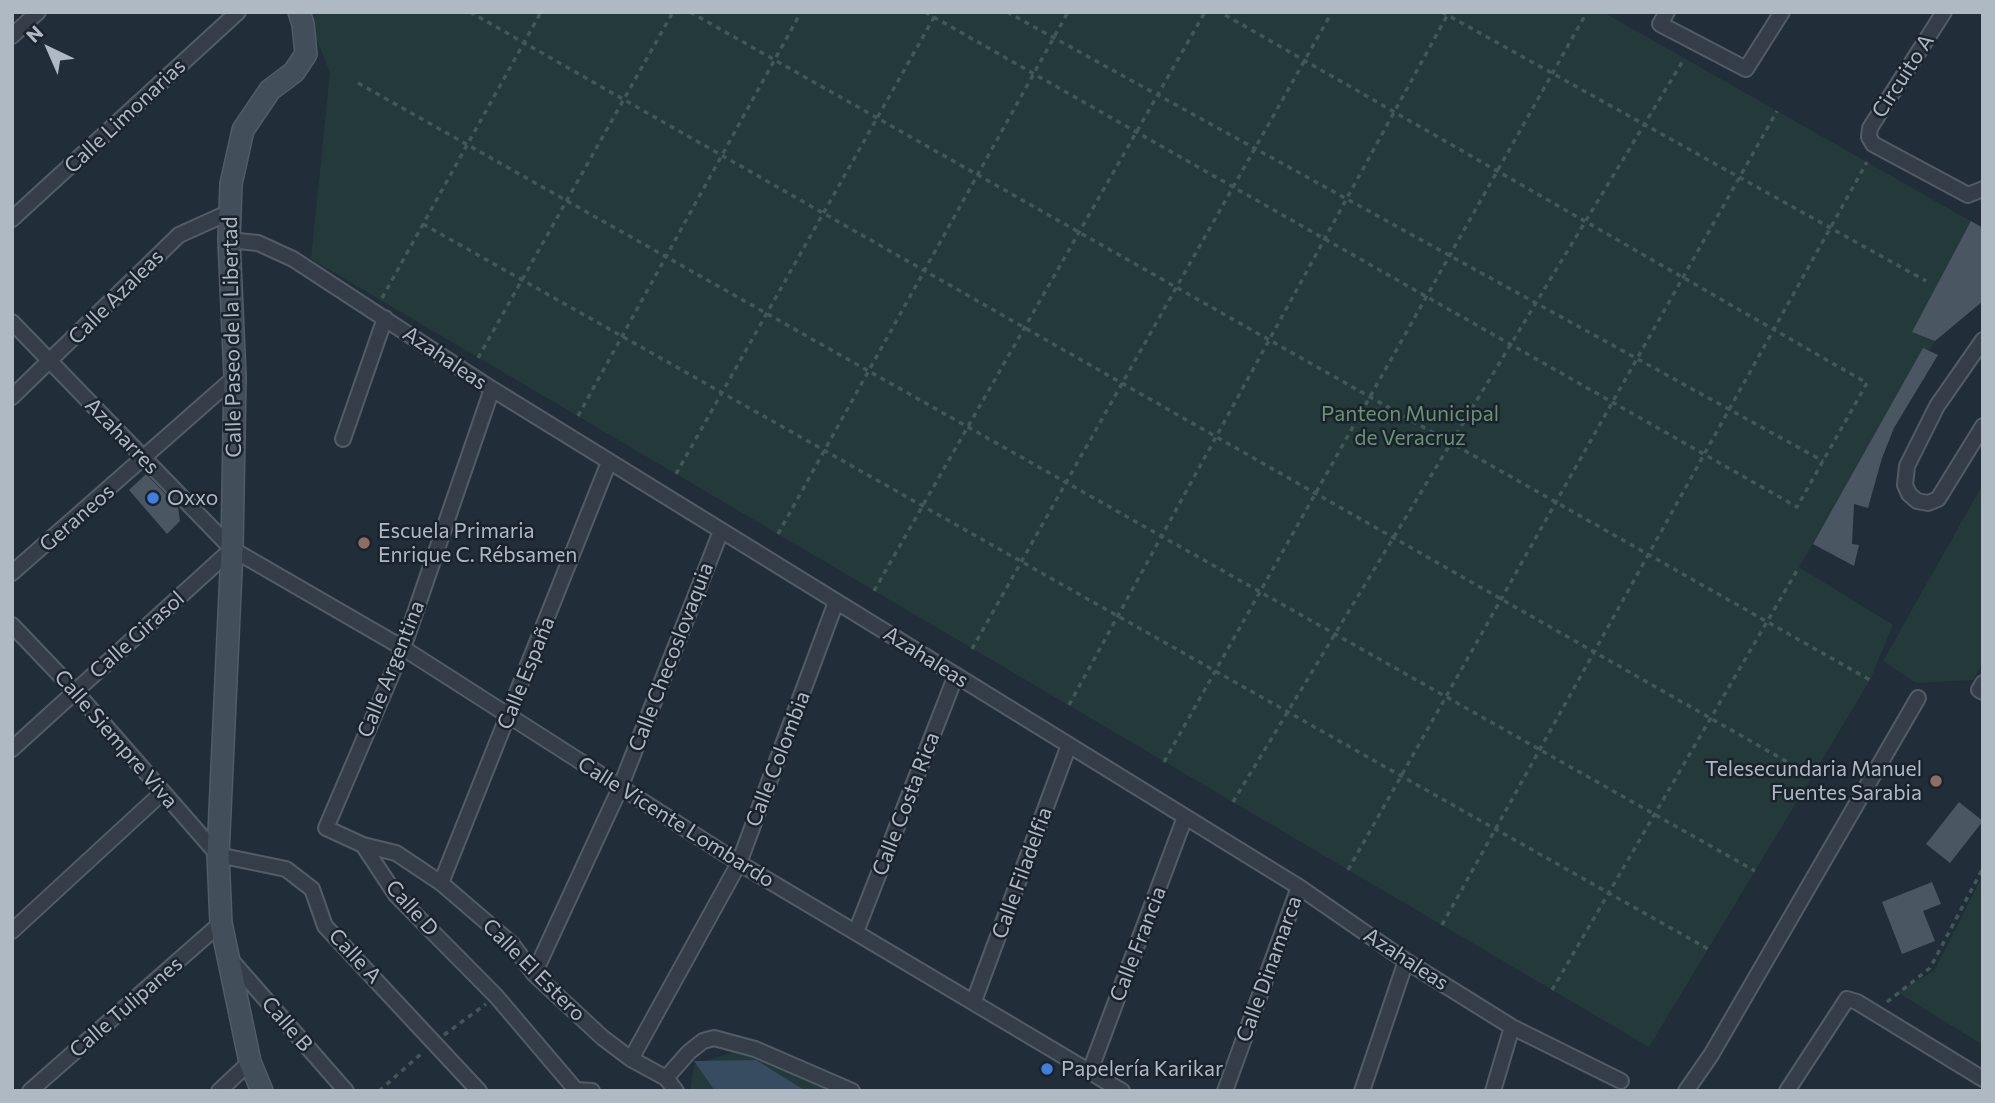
<!DOCTYPE html>
<meta charset="utf-8">
<style>
body{margin:0}
#map{position:relative;width:1995px;height:1103px;overflow:hidden;background:#212d38;font-family:Commissioner,sans-serif}
canvas{display:block}
.frame{position:absolute;inset:0;border:14px solid #afb9c4;pointer-events:none}
.north{position:absolute;left:14px;top:14px;width:70px;height:70px;-webkit-text-stroke:5px #1a232d;paint-order:stroke;rotate:316deg;font-size:19px;font-weight:700;line-height:28px;text-align:center;color:#afb9c4}
.north::after{content:'';display:block;margin:auto;width:24px;height:32px;background:#afb9c4;clip-path:polygon(50% 0,100% 100%,50% 72%,0 100%)}
</style>
<div id="map">
<canvas width="1995" height="1103"></canvas>
<div class="frame"></div>
<div class="north">N</div>
</div>
<script>
const c = document.querySelector('canvas').getContext('2d');
c.lineJoin = 'round';
function fill(path, color) { c.fillStyle = color; c.fill(path, 'evenodd'); }
const toPath = rows => new Path2D(rows.map(r => 'M' + r).join(''));
function trace(path, color, width, dash) { c.strokeStyle = color; c.lineWidth = width; c.lineCap = dash ? 'butt' : 'round'; c.setLineDash(dash || []); c.stroke(path); }
function drawText(font, color, halo, rows, align = 'center') {
  c.font = font + ' Commissioner,sans-serif'; c.lineWidth = 5; c.setLineDash([]); c.textBaseline = 'middle'; c.strokeStyle = halo; c.fillStyle = color; for (const [text, x, y, turn = 0] of rows) {
    c.save(); c.translate(x, y); c.rotate((+turn || 0) * Math.PI / 180); c.textAlign = isNaN(turn) ? turn : align; if (halo) c.strokeText(text, 0, 0); c.fillText(text, 0, 0); c.restore();
  }
}
const green = toPath([
 [305,12,1603,12,1983,228,1983,301,1935,341,1799,567,1893,625,1870,680,1649,1047,311,259,330,72],
 [1983,484,1983,663,1973,680,1916,683,1883,661],
 [1983,875,1983,1045,1897,992,1934,971],
 [745,1048,844,1091,690,1091,694,1065]
]);
const water = toPath([
 [756,1060,806,1091,715,1091,694,1061]
]);
const building = toPath([
 [1971,221,1983,228,1983,301,1935,341,1912,332],
 [1923,348,1938,355,1894,428,1882,458,1868,508,1854,504,1852,544,1859,545,1854,566,1813,544],
 [146,474,178,507,180,521,167,534,129,490],
 [1959,802,1983,821,1950,863,1926,844],
 [1932,882,1941,904,1923,911,1935,941,1902,954,1882,902]
]);
const path = toPath([
 [470,12,1812,776],
 [690,12,1870,680],
 [925,12,1797,507,1867,383,1220,12],
 [1007,12,1823,461],
 [1442,12,1926,281],
 [358,83,1755,871],
 [423,224,1708,949],
 [382,298,541,12],
 [478,358,673,12],
 [578,416,801,12],
 [676,474,937,12],
 [778,534,1068,12],
 [874,591,1205,12],
 [972,649,1332,12],
 [1069,705,1449,12],
 [1164,762,1587,12],
 [1233,802,1684,59],
 [1348,870,1777,111],
 [1442,925,1867,162],
 [1552,990,1799,567],
 [1887,1002,1930,968,1983,868],
 [444,1035,486,1004],
 [379,1091,422,1053]
]);
const street = toPath([
 [1667,12,1660,24,1746,69,1782,12],
 [1944,12,1870,128,1869,137,1873,144,1968,195,1983,189],
 [12,36,38,12],
 [12,219,238,12],
 [229,240,258,243,293,259,492,389,1299,887,1406,961,1512,1027,1621,1081],
 [12,322,232,549,403,648,739,863,1122,1091],
 [1983,340,1937,406,1907,466,1905,485,1909,494,1917,501,1928,503,1938,499,1983,426],
 [492,389,403,648,326,828,363,845,396,895,496,996,576,1090],
 [12,397,179,235,230,212],
 [343,439,385,318],
 [12,573,235,377],
 [12,625,75,691,218,855,286,869,312,889,325,926,479,1091],
 [1983,683,1979,690,1983,692],
 [12,749,232,549],
 [363,845,396,853,441,883,512,944,534,974,603,1038,631,1059,666,1078,676,1091],
 [441,883,609,462],
 [12,931,163,792],
 [856,932,956,675],
 [231,960,346,1091],
 [534,974,620,788,721,531],
 [974,1001,1069,745],
 [631,1059,739,863,836,602],
 [1090,1071,1185,817],
 [666,1078,689,1052,703,1041,714,1038,755,1049,852,1091],
 [576,1090,592,1091],
 [30,1091,221,923],
 [219,1091,250,1062],
 [1225,1091,1299,887],
 [1362,1091,1406,961],
 [1493,1091,1512,1027],
 [1686,1091,1711,1055,1918,698],
 [1787,1091,1847,999,1857,1002,1983,1079]
]);
const secondary = toPath([
 [262,1091,250,1062,221,923,218,855,232,549,235,377,229,240,231,184,243,130,270,90,294,72,306,54,303,24,299,12]
]);
const markers = [
 [153,498,7,"#3f7fe0"],
 [364,543,7,"#8d6e63"],
 [1936,781,7,"#8d6e63"],
 [1047,1069,7,"#3f7fe0"]
];
const streetNames = [
 ["Circuito A",1903,76,-57],
 ["Calle Limonarias",125,116,-43],
 ["Calle Azaleas",116,297,-45],
 ["Calle Paseo de la Libertad",232,337,-91],
 ["Azahaleas",445,358,34],
 ["Azaharres",122,436,46],
 ["Geraneos",77,518,-41],
 ["Calle Girasol",137,635,-42],
 ["Calle Checoslovaquia",671,657,-69],
 ["Azahaleas",926,657,32],
 ["Calle Argentina",391,669,-68],
 ["Calle España",526,673,-68],
 ["Calle Siempre Viva",116,739,49],
 ["Calle Colombia",778,759,-69],
 ["Calle Costa Rica",906,804,-69],
 ["Calle Vicente Lombardo",676,822,32],
 ["Calle Filadelfia",1022,873,-70],
 ["Calle D",412,908,48],
 ["Calle Francia",1138,944,-69],
 ["Calle A",355,956,47],
 ["Azahaleas",1406,959,33],
 ["Calle Dinamarca",1269,969,-70],
 ["Calle El Estero",534,970,45],
 ["Calle Tulipanes",126,1007,-41],
 ["Calle B",287,1024,49]
];
const parkNames = [
 ["Panteon Municipal",1410,414],
 ["de Veracruz",1410,438]
];
const poiNames = [
 ["Oxxo",167,498],
 ["Escuela Primaria",378,531],
 ["Enrique C. Rébsamen",378,555],
 ["Telesecundaria Manuel",1922,769,"right"],
 ["Fuentes Sarabia",1922,793,"right"],
 ["Papelería Karikar",1061,1069]
];
fill(green, '#243a3a');
fill(water, '#374c60');
fill(building, '#4a5763');
trace(street, '#525c66', 18);
trace(secondary, '#525c66', 24);
trace(path, '#435758', 3.5, [5, 5]);
trace(street, '#353e48', 14);
trace(secondary, '#434e5b', 21);
for (const [x, y, r, color] of markers) { const dot = new Path2D(); dot.arc(x, y, r, 0, 2 * Math.PI); c.fillStyle = color; c.fill(dot); trace(dot, '#1a232d', 2.5); }
drawText('21px', '#afb9c4', '#1a232d', streetNames);
drawText('21px', '#68946e', '#1a232d', parkNames);
drawText('21px', '#afb9c4', '#1a232d', poiNames, 'left');
</script>
